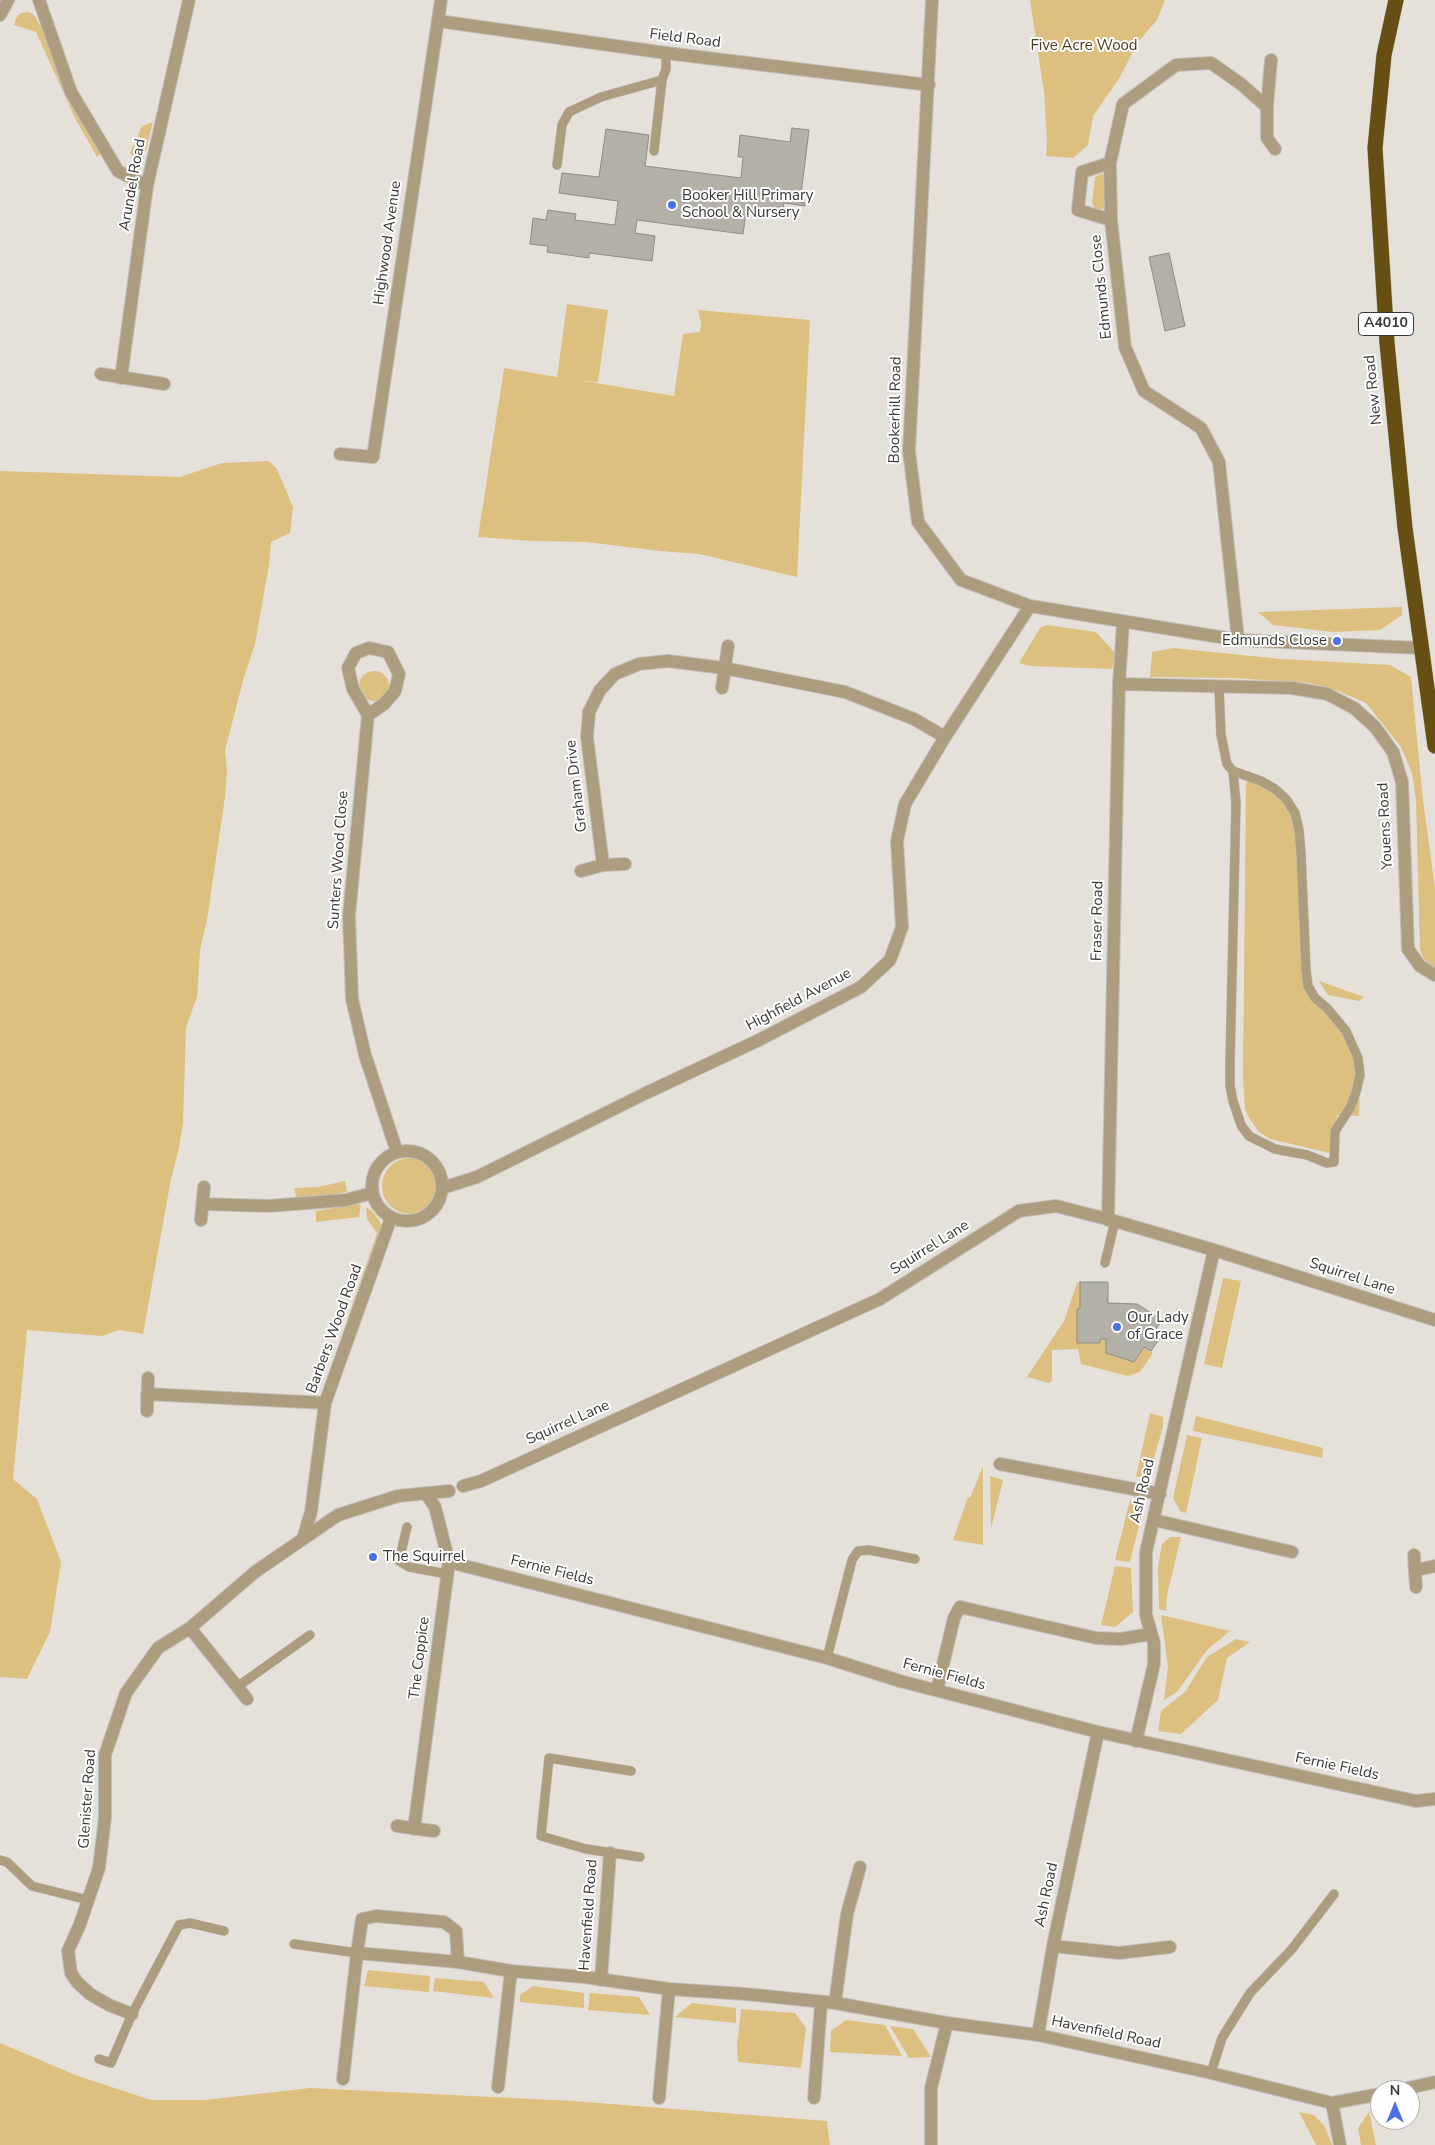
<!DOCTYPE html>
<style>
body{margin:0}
#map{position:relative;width:1435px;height:2145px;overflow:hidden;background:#e5e1da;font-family:"Nunito Sans",sans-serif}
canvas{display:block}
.north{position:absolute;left:1370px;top:2080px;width:50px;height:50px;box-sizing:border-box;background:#fff;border:1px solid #afafae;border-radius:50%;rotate:0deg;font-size:14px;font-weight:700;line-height:20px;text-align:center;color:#383734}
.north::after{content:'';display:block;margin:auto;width:18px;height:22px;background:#4c71e4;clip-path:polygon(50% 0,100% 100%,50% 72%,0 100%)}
</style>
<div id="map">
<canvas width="1435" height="2145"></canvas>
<div class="north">N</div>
</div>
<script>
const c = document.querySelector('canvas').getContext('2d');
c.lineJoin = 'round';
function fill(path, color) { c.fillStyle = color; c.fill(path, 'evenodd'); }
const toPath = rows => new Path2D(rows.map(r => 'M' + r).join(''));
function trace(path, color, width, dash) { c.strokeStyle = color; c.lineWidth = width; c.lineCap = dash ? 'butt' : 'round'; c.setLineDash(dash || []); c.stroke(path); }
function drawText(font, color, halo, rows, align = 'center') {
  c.font = font + ' "Nunito Sans",sans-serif'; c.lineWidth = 4; c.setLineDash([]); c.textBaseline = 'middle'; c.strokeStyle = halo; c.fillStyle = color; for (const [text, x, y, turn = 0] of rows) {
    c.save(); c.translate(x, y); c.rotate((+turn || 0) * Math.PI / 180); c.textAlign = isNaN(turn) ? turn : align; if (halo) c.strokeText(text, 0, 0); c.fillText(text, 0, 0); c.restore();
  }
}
const green = toPath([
 [1030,0,1165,0,1157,20,1138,42,1120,77,1093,116,1088,145,1073,158,1046,156,1047,141,1044,92],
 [29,12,35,16,39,24,44,23,102,152,97,157,75,118,36,32,14,25,16,18,21,13],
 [153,122,146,150,139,160,135,159,130,153,142,126],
 [1100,174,1106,176,1106,208,1101,209,1095,209,1092,202,1095,177],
 [567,304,608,310,598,382,578,380,674,396,683,334,700,332,701,323,698,310,810,320,797,577,699,554,660,551,587,542,533,541,478,537,504,368,557,377],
 [269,461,277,469,293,507,290,533,271,542,269,565,255,644,244,677,225,750,227,771,225,797,207,920,200,950,197,997,186,1027,183,1123,179,1148,171,1179,143,1334,119,1330,102,1336,27,1330,13,1479,37,1499,61,1562,50,1632,27,1679,0,1677,0,471,180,477,222,463],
 [1402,607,1402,615,1380,630,1333,632,1273,625,1258,612],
 [1047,625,1096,632,1115,653,1112,669,1030,666,1019,663,1040,628],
 [1173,648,1281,659,1390,665,1411,677,1423,800,1435,888,1435,969,1427,966,1420,950,1416,800,1412,773,1401,747,1366,703,1338,691,1309,683,1233,678,1150,677,1152,652],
 '359 686a15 15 0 1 1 30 0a15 15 0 1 1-30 0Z',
 [1255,780,1273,785,1296,812,1304,840,1310,981,1315,992,1348,1027,1361,1053,1359,1116,1337,1115,1334,1154,1270,1139,1258,1131,1250,1119,1245,1109,1243,1078,1246,782],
 [1319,981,1325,983,1364,997,1359,1001,1328,995],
 '382 1186a28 28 0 1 1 56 0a28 28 0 1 1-56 0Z',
 [345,1181,347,1192,297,1200,294,1188,318,1187],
 [357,1204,361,1205,359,1217,316,1222,316,1211],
 [366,1207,373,1212,380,1222,382,1231,350,1320,347,1320,377,1233,367,1219],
 [1223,1278,1241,1281,1222,1368,1204,1364],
 [1080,1282,1080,1308,1077,1309,1077,1343,1100,1343,1100,1339,1106,1339,1106,1353,1134,1361,1144,1347,1153,1353,1140,1372,1128,1376,1081,1364,1078,1349,1052,1350,1052,1381,1049,1383,1027,1377,1064,1321,1077,1283],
 [1150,1413,1163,1417,1163,1427,1150,1471,1141,1477,1136,1477],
 [1196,1416,1323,1448,1322,1458,1193,1431],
 [1187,1435,1202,1438,1186,1513,1180,1511,1173,1498],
 [983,1466,983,1545,953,1540,968,1497,970,1498],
 [990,1476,1003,1480,991,1529],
 [1130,1500,1134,1501,1142,1513,1130,1562,1115,1560],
 [1170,1537,1181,1537,1167,1595,1166,1611,1159,1609,1158,1567,1162,1544],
 [1115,1566,1131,1568,1133,1612,1115,1627,1101,1625],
 [1161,1615,1230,1631,1207,1650,1177,1692,1164,1700,1168,1667],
 [1236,1639,1250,1642,1227,1658,1218,1700,1181,1734,1158,1731,1161,1711,1185,1692,1207,1657],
 [368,1970,430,1976,429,1992,364,1986],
 [435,1978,484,1982,494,1998,433,1991],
 [533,1986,584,1993,584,2008,520,2002,520,1995],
 [590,1993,639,1997,650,2015,588,2010],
 [692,2003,736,2008,736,2023,675,2017],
 [741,2009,795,2013,806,2028,801,2068,738,2062,737,2045],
 [846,2020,885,2025,902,2056,830,2052,831,2031],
 [890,2026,913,2029,931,2057,909,2058],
 [0,2043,78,2076,151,2100,204,2100,310,2088,573,2101,827,2121,830,2145,0,2145],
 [1299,2112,1314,2115,1324,2125,1332,2145,1316,2145],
 [1369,2112,1376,2145,1361,2145,1358,2128]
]);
const building = toPath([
 [792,128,809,130,800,202,805,203,805,206,784,203,783,209,766,207,765,216,746,213,743,234,637,220,635,233,655,236,652,261,589,253,589,258,547,252,548,246,530,244,533,218,546,220,548,210,576,214,575,220,615,225,618,201,559,193,562,173,599,177,606,129,649,135,645,166,741,178,743,157,738,157,740,135,790,142,792,128],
 [1169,253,1185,326,1165,331,1149,257,1169,253],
 [1080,1282,1108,1282,1108,1303,1137,1304,1162,1320,1153,1334,1160,1338,1151,1351,1144,1347,1134,1362,1106,1353,1106,1339,1100,1339,1100,1343,1077,1343,1077,1309,1080,1308,1080,1282]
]);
const lane = toPath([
 [654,151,662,80,666,69,666,53],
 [557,165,562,125,569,112,601,97,662,80],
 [1219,687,1221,735,1227,764,1233,771,1261,781,1275,789,1286,799,1295,813,1299,830,1301,854,1306,970,1308,986,1315,998,1327,1008,1346,1031,1358,1058,1360,1075,1356,1092,1350,1108,1335,1131,1334,1162,1327,1163,1307,1155,1275,1149,1249,1136,1241,1125,1233,1101,1230,1086,1230,1062,1236,803,1233,771],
 [1105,1263,1115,1221],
 [407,1527,399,1561,409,1567,447,1574],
 [827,1658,852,1560,858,1551,869,1550,915,1559],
 [237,1687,310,1635],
 [631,1771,549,1758,541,1836,586,1849,640,1857],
 [0,1860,7,1862,32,1886,88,1900],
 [294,1944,357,1953],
 [99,2059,111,2063,132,2014,179,1925,190,1923,224,1931],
 [1211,2073,1222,2038,1250,1993,1292,1949,1334,1894]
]);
const street = toPath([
 [39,0,71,92,118,171,147,186],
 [932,0,909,451,918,522,961,580,1030,606,1238,640,1420,648],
 [0,15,8,0],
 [438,21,666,53,929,85],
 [1271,60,1267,107,1267,138,1275,149],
 [1110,163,1123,104,1176,65,1211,63,1241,84,1267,107],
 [1111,220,1078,210,1082,172,1110,163,1111,220,1125,347,1144,391,1201,428,1219,462,1238,640],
 [101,374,164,384],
 [121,378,147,186,189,0],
 [340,454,373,457,441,0],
 [1119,684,1292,688,1327,694,1354,708,1375,727,1393,752,1402,782,1408,949,1420,966,1435,975],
 [722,688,728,646],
 [368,715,384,704,395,691,399,674,388,652,369,648,356,653,348,668,353,689,368,715,349,916,352,999,365,1055,397,1152],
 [603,865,587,737,589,712,600,690,615,674,639,664,668,661,724,668,845,692,914,719,945,737],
 [581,871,603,865,625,864],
 '372 1186a35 35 0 1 1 70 0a35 35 0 1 1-70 0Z',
 [442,1188,477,1177,644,1094,759,1040,861,987,890,960,902,927,897,841,905,804,945,737,1030,606],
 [203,1204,268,1206,346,1200,372,1193],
 [201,1220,204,1187],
 [1108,1220,1119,684,1123,623],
 [147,1394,325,1403],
 [147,1411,148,1378],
 [1000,1464,1160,1494],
 [463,1486,481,1481,880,1299,1019,1211,1056,1206,1115,1221,1214,1250,1435,1320],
 [1154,1520,1292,1552],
 [303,1539,338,1515,398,1496,449,1491],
 [1414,1555,1416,1587],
 [449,1562,827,1658,900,1681,1098,1732,1416,1801,1435,1799],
 [1416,1570,1435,1566],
 [190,1628,247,1699],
 [937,1690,954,1618,960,1607,1096,1638,1120,1639,1151,1634],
 [1136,1741,1154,1664,1154,1643,1146,1615,1146,1552,1214,1250],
 [397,1826,434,1831],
 [414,1829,449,1562,435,1507,427,1495],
 [1053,1946,1119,1953,1170,1947],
 [458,1962,456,1931,444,1922,376,1916,362,1919,357,1953,458,1962,511,1971,584,1977,669,1989,745,1994,835,2003,947,2023,1038,2035,1211,2073,1332,2103,1380,2094],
 [601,1980,610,1853],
 [835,2003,847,1914,860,1867],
 [132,2014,109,2005,90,1994,77,1982,71,1973,68,1951,80,1924,99,1868,105,1817,105,1755,126,1693,158,1648,190,1628,255,1572,303,1539,311,1512,325,1403,391,1218],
 [1038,2035,1053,1946,1098,1732],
 [343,2079,357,1953],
 [498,2087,511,1971],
 [1399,2090,1435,2082],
 [659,2098,669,1989],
 [814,2098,821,2003],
 [1332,2103,1340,2145],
 [931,2145,931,2088,947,2023]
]);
const highway = toPath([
 [1396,0,1384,55,1375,148,1387,343,1405,528,1435,746]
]);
const markers = [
 [672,205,5,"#4c71e4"],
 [1337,641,5,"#4c71e4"],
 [1117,1327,5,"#4c71e4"],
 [373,1557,5,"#4c71e4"]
];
const shields = [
 [1386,324,55]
];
const shieldNames = [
 ["A4010",1386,324]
];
const streetNames = [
 ["Field Road",685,39,7],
 ["Arundel Road",133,185,-80],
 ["Highwood Avenue",388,243,-82],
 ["Edmunds Close",1102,287,-96],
 ["New Road",1374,390,-96],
 ["Bookerhill Road",896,410,-89],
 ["Graham Drive",577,786,-97],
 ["Youens Road",1386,826,-93],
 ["Sunters Wood Close",339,860,-86],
 ["Fraser Road",1098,921,-89],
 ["Highfield Avenue",799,1000,-28],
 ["Squirrel Lane",930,1248,-32],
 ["Squirrel Lane",1352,1277,18],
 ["Barbers Wood Road",335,1329,-70],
 ["Squirrel Lane",568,1423,-24],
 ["Ash Road",1143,1491,-77],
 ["Fernie Fields",552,1571,14],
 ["The Coppice",420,1658,-83],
 ["Fernie Fields",944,1675,15],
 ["Fernie Fields",1337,1767,12],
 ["Glenister Road",88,1799,-86],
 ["Ash Road",1047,1895,-78],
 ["Havenfield Road",589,1915,-86],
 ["Havenfield Road",1106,2033,12]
];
const parkNames = [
 ["Five Acre Wood",1084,46]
];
const poiNames = [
 ["Booker Hill Primary",682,196],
 ["School & Nursery",682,213],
 ["Edmunds Close",1327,641,"right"],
 ["Our Lady",1127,1318],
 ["of Grace",1127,1335],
 ["The Squirrel",383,1557]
];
fill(green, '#ddbf7f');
fill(building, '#b3b0a8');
trace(building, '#8e8b84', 1);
trace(lane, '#c2bfb9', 10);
trace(street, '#c2bfb9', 14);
trace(highway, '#c2bfb9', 16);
trace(lane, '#ac9d7f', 9);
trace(street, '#ac9d7f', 12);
trace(highway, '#674f14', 15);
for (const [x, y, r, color] of markers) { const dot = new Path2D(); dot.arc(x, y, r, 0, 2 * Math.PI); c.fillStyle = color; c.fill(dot); trace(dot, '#fff', 2); }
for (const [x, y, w] of shields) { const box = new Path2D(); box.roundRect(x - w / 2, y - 11.5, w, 23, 4); c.fillStyle = '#fff'; c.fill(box); trace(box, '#383734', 1); }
drawText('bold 14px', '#383734', null, shieldNames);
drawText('15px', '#383734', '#fff', streetNames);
drawText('15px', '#493a1a', '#fff', parkNames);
drawText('15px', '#383734', '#fff', poiNames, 'left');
</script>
